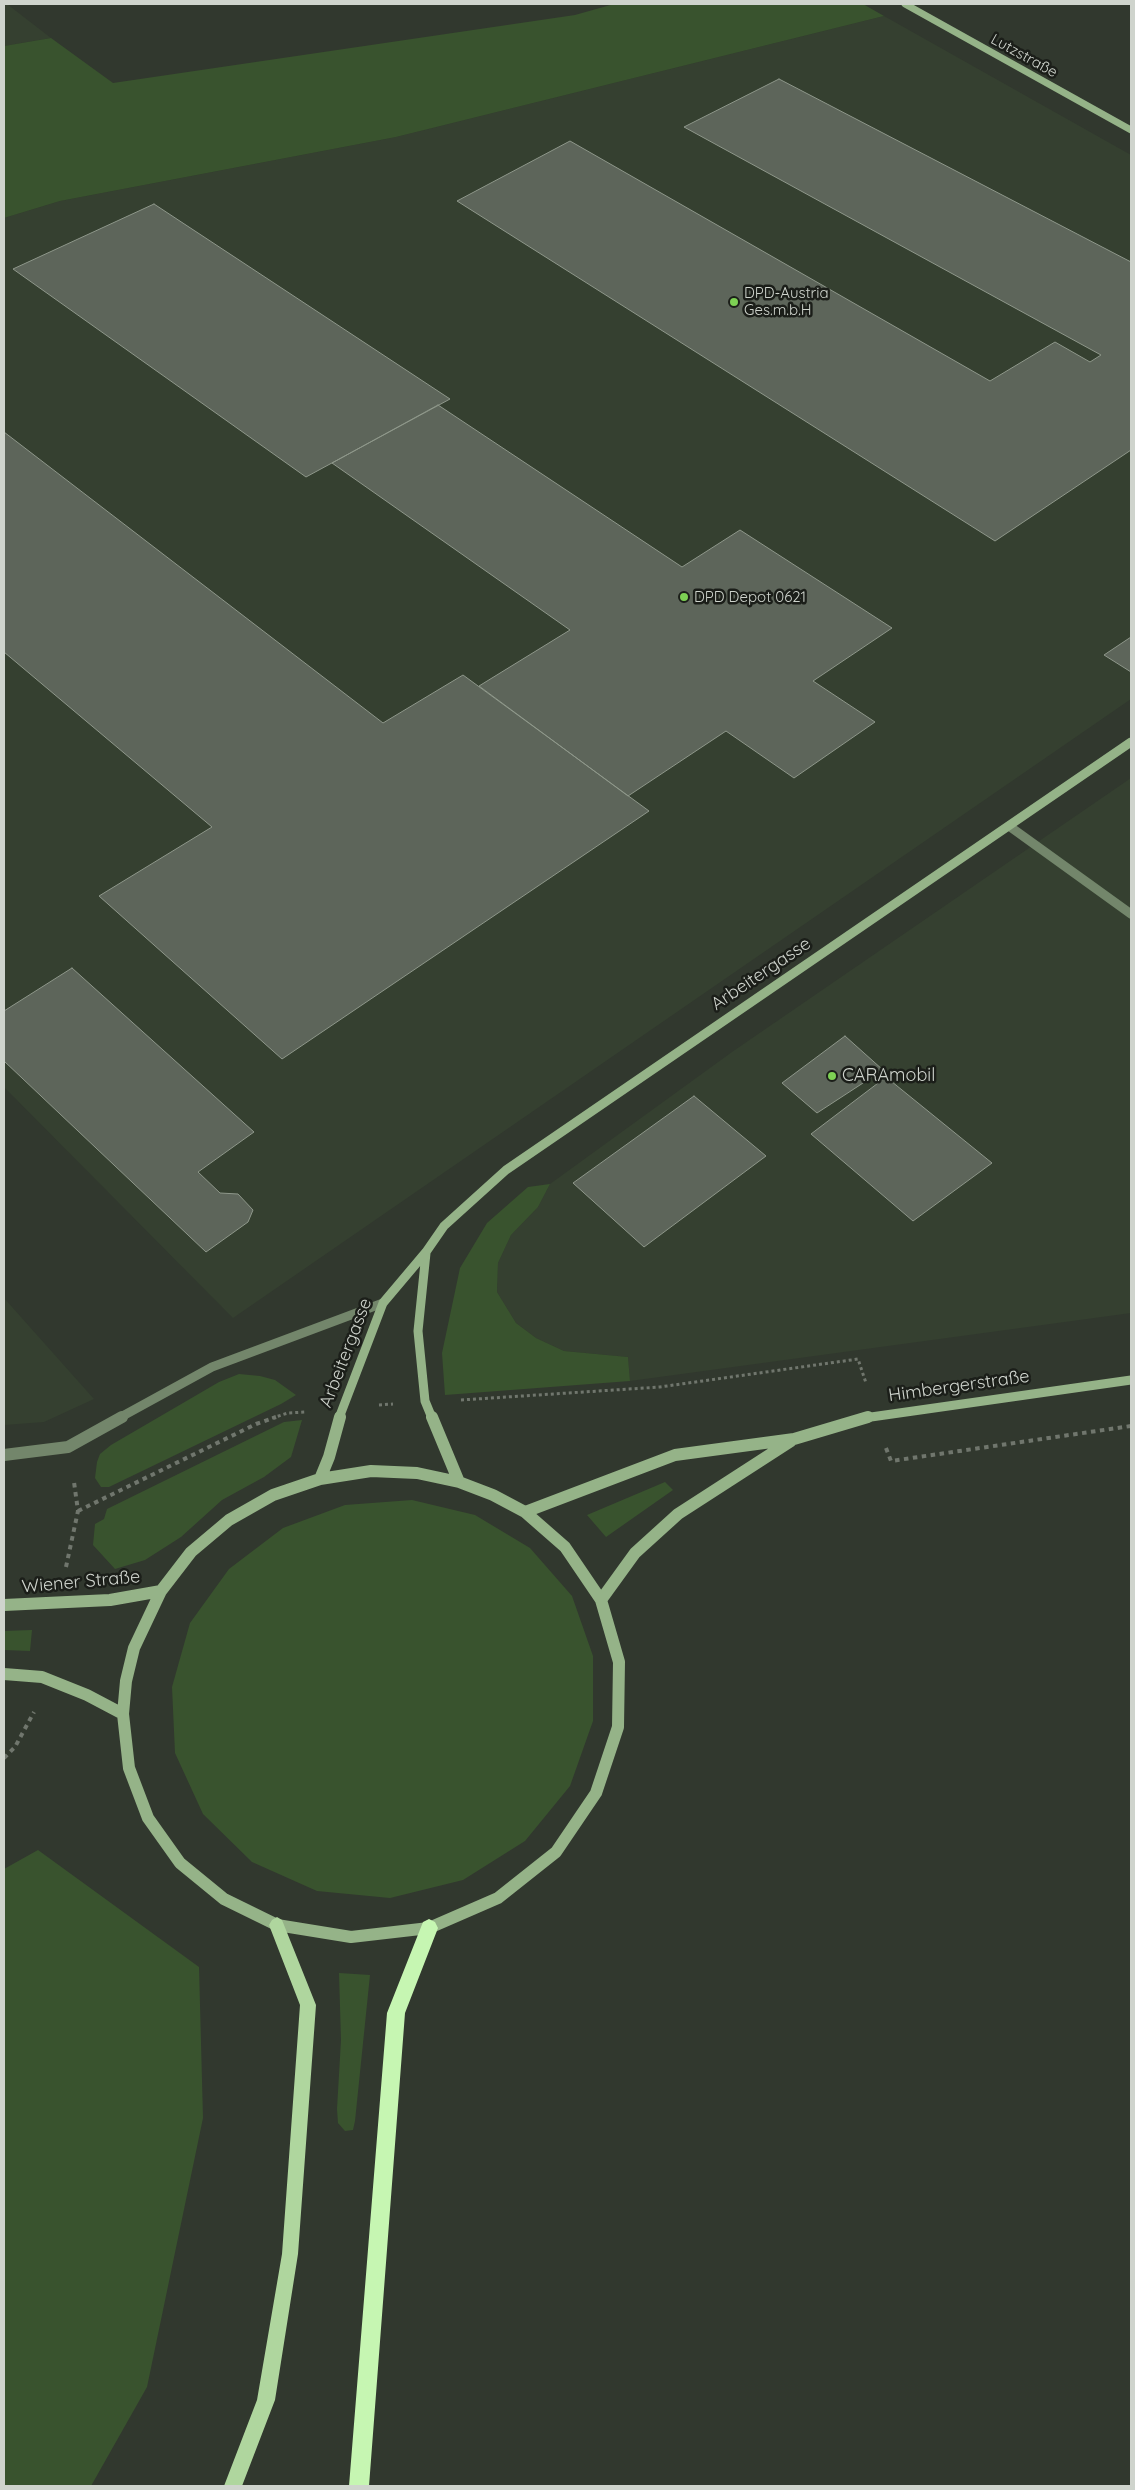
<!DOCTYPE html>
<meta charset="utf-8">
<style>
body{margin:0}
#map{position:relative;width:1135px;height:2490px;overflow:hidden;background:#31382e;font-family:Quicksand,sans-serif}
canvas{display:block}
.frame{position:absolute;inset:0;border:5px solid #cfd4cd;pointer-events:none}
</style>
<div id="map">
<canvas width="1135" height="2490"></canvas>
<div class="frame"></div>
</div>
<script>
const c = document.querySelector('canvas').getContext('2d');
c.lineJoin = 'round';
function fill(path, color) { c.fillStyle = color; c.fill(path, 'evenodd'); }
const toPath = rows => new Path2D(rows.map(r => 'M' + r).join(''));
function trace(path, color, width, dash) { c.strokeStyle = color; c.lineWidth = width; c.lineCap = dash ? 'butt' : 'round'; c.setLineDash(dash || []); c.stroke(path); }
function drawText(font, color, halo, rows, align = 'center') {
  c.font = font + ' Quicksand,sans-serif'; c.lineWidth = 5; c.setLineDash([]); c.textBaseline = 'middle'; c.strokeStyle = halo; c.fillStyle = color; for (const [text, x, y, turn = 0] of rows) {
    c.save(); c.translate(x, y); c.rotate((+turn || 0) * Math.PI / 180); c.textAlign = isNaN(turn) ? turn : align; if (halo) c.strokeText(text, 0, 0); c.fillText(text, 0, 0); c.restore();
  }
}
const built = toPath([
 [4,4,7,4,51,38,4,46],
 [884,16,1131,155,1131,699,233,1318,4,1087,4,218,60,201,396,137],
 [1131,778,1131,1313,630,1381,628,1357,564,1351,536,1338,516,1323,497,1292,498,1263,511,1235,538,1207,550,1184,732,1052],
 [4,1298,94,1399,44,1422,4,1425]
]);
const green = toPath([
 [614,4,863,4,884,16,396,137,60,201,4,218,4,46,51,38,113,83,575,15],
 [550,1184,538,1207,511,1235,498,1263,497,1292,516,1323,536,1338,564,1351,628,1357,630,1381,445,1395,442,1353,460,1268,487,1223,528,1187],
 [239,1374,260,1376,275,1380,296,1395,281,1404,109,1487,101,1487,95,1478,97,1462,100,1454,111,1445,219,1382],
 [302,1420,291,1457,264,1477,222,1500,181,1537,145,1560,115,1569,93,1545,95,1524,104,1519,107,1509,284,1422],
 [665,1482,673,1490,606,1537,587,1515],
 [412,1500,475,1515,530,1548,572,1596,593,1656,593,1721,570,1786,525,1841,463,1880,390,1898,317,1891,252,1862,203,1814,175,1753,172,1687,190,1623,229,1569,283,1528,345,1505],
 [32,1630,30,1651,4,1650,4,1631],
 [38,1850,199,1967,203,2118,147,2387,91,2486,4,2486,4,1869],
 [339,1973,370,1975,355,2121,353,2130,345,2131,338,2123,337,2109,341,2040]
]);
const building = toPath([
 [779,79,1131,262,1131,450,995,541,457,201,570,141,990,381,1055,342,1090,362,1101,355,684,127,779,79],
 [154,204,450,399,306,477,13,269,154,204],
 [438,405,682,567,740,530,892,628,813,681,875,722,794,778,726,731,628,796,479,686,570,630,332,463,438,405],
 [4,432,383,723,463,675,649,811,282,1059,99,896,212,827,4,652,4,432],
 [1131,637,1131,672,1104,655,1131,637],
 [72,968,254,1132,198,1172,220,1193,238,1194,253,1210,248,1222,206,1252,4,1061,4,1011,72,968],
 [845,1036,883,1070,817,1113,782,1083,845,1036],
 [886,1077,992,1163,913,1221,811,1134,886,1077],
 [694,1096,766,1156,644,1247,573,1183,694,1096]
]);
const pathFar1 = toPath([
 [461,1400,660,1387,858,1359,866,1383],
 [379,1405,393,1404],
 [272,1418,288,1413,306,1412]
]);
const path = toPath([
 [886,1448,891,1461,1131,1426],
 [78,1511,256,1424,276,1417],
 [66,1567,78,1511,74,1482],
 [4,1758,15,1747,34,1712]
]);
const laneFar1 = toPath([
 [1009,826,1131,914],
 [119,1418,212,1367,383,1303]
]);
const lane = toPath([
 [4,1455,68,1447,122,1417]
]);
const secondaryFar2 = toPath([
 [905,4,1131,130]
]);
const secondaryFar1 = toPath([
 [426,1253,418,1331,425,1401,432,1418],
 [339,1418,383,1303,426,1252,444,1226,506,1170,1131,742],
 [864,1418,1131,1380]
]);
const secondary = toPath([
 [432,1417,459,1482],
 [371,1471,417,1473,459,1482,493,1495,525,1512,565,1547,601,1600,619,1662,618,1727,596,1793,556,1852,498,1898,429,1928,351,1937,277,1925,224,1899,180,1863,148,1818,129,1768,123,1714,126,1681,134,1648,161,1591,191,1552,229,1520,273,1495,320,1479,371,1471],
 [320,1479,329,1457,340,1417],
 [525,1512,675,1455,794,1439,868,1417],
 [601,1600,635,1553,678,1514,791,1441],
 [4,1605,110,1600,161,1591],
 [4,1674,42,1677,87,1695,123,1714]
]);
const primary = toPath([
 [277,1917,282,1920,316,2005,298,2254,275,2400,242,2486,224,2486,257,2400,282,2254,300,2005,269,1925,272,1920,277,1917]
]);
const highway = toPath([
 [429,1919,435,1922,438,1928,405,2013,369,2486,349,2486,387,2013,423,1922,429,1919]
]);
const markers = [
 [734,302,5,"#7dd154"],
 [684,597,5,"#7dd154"],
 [832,1076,5,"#7dd154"]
];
const farStreetnames = [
 ["Lutzstraße",1024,56,29]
];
const farPoinames = [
 ["DPD-Austria",744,293],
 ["Ges.m.b.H",744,310],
 ["DPD Depot 0621",694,597]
];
const streetNames = [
 ["Arbeitergasse",761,974,-34],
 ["Arbeitergasse",346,1353,-69],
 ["Himbergerstraße",959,1386,-8],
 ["Wiener Straße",81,1582,-5]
];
const poiNames = [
 ["CARAmobil",842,1076]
];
fill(built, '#354030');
fill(green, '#39532e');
fill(building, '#5d655a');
trace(building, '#8e978a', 1);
trace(pathFar1, '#70766d', 3, [3, 3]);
trace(path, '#70766d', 4, [4.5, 4.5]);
trace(laneFar1, '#73866b', 9);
trace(lane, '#73866b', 12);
trace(secondaryFar2, '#95b388', 7);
trace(secondaryFar1, '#95b388', 9);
trace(secondary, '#95b388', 12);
fill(primary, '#afd69e');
fill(highway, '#c6f6b2');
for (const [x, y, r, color] of markers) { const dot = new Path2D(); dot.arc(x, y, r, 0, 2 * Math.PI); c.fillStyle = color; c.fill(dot); trace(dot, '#1b1e19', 2); }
drawText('15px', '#cfd4cd', '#1b1e19', farStreetnames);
drawText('15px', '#cfd4cd', '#1b1e19', farPoinames, 'left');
drawText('18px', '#cfd4cd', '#1b1e19', streetNames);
drawText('18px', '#cfd4cd', '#1b1e19', poiNames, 'left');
</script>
